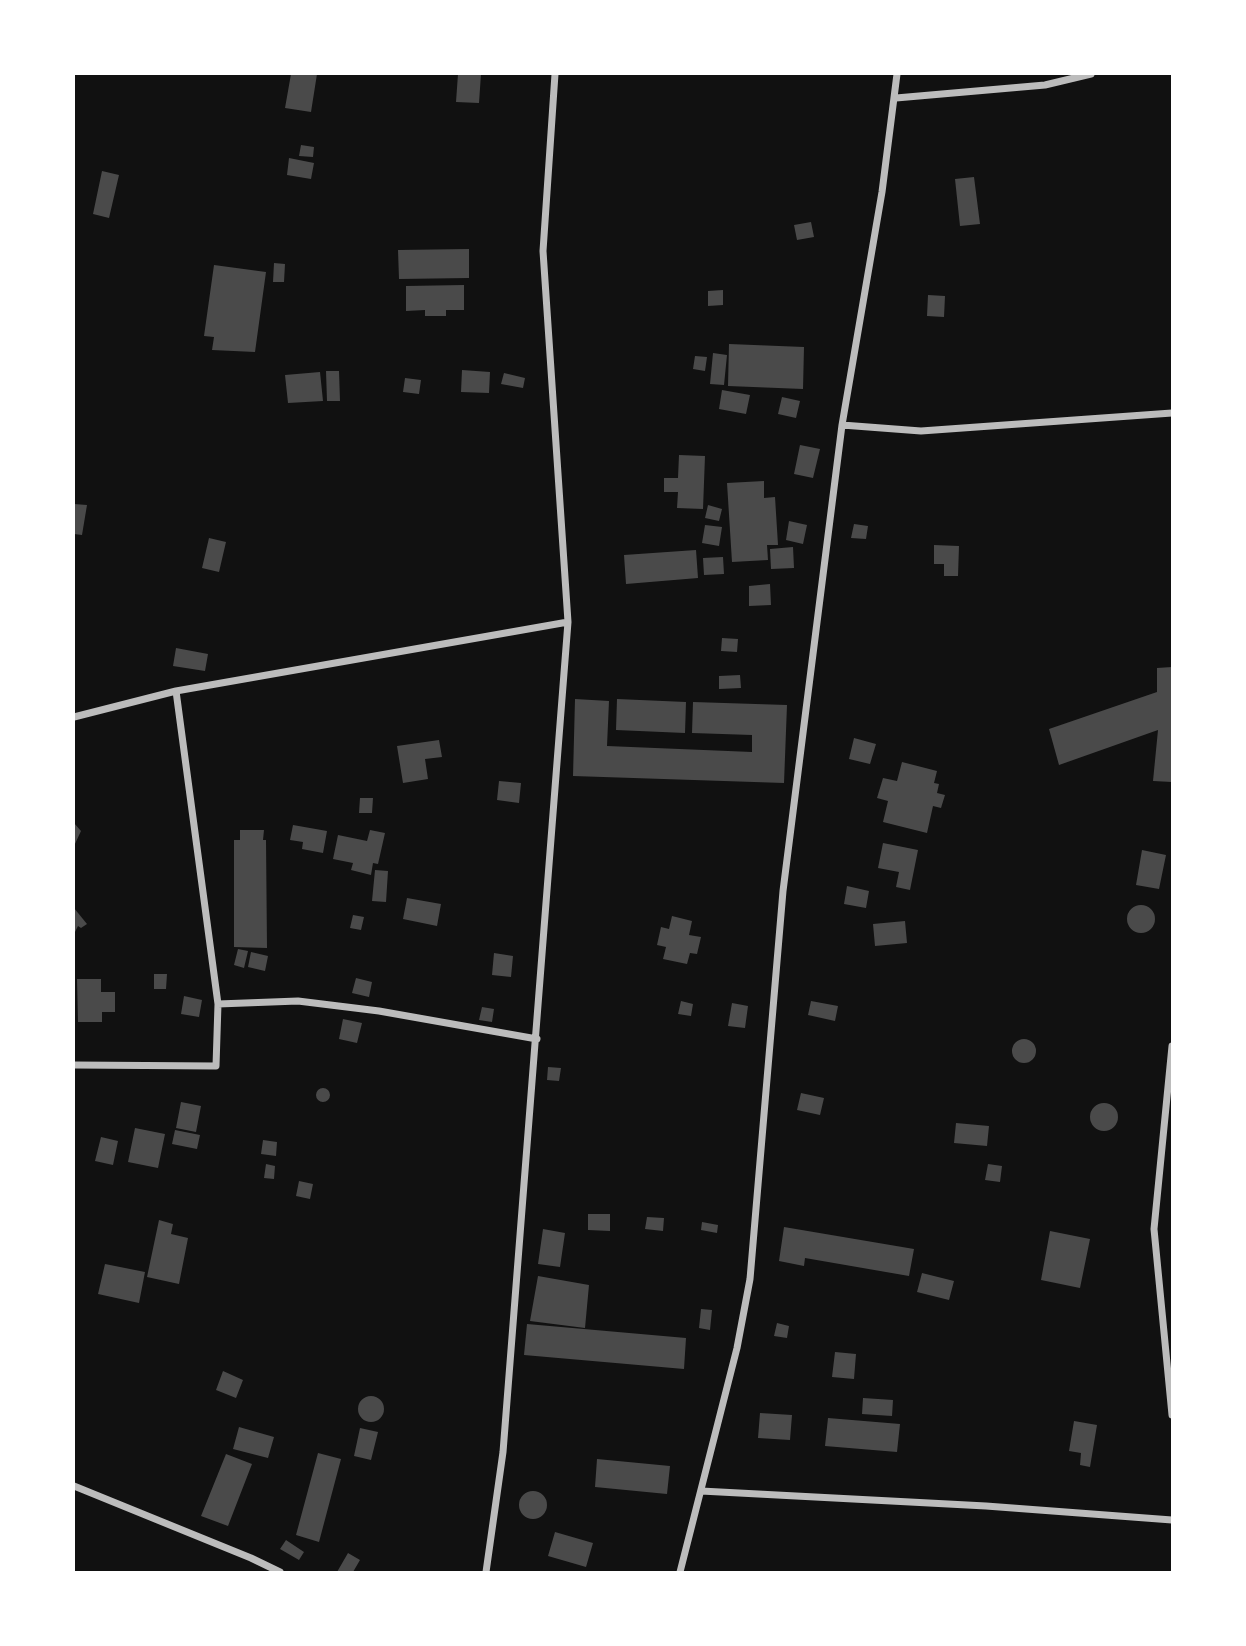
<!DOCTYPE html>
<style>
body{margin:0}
#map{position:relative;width:1246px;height:1646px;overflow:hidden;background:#111;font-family:Barlow,sans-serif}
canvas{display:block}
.frame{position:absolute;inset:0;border:75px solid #fff;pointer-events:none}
</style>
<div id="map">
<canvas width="1246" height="1646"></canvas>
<div class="frame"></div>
</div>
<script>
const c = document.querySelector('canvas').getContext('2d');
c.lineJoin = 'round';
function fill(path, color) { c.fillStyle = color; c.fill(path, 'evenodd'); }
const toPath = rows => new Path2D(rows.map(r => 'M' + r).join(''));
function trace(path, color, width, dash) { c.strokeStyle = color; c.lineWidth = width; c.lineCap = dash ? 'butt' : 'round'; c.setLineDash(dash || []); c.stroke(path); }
const building = toPath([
 [291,74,317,74,311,112,285,108],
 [458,74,481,74,479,103,456,102],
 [301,145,314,147,313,157,299,156],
 [289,158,314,163,311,179,287,175],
 [102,171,119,175,109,218,93,214],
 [974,177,980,224,960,226,955,179],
 [811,222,814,237,797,240,794,225],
 [469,249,469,278,399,279,398,250],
 [274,263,285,264,284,282,273,282],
 [214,265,266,272,255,352,212,350,214,337,204,336],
 [464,285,464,310,446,310,446,316,425,316,425,310,406,311,406,286],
 [723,290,723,305,708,306,708,291],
 [928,295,945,296,944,317,927,316],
 [729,344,804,347,803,389,728,386],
 [713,353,727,355,724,385,710,384],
 [695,356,707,357,705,371,693,369],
 [462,370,490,372,489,393,461,392],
 [326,371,339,371,340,401,327,401],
 [320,372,323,401,288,403,285,375],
 [504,373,525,378,523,388,501,384],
 [405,378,421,380,419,394,403,392],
 [722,390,750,395,746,414,719,409],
 [782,397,800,401,796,418,778,414],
 [800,445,820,449,813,478,794,474],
 [679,455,705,456,703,509,677,508,678,492,664,492,664,478,678,478],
 [764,481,764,498,775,497,778,545,767,545,768,560,732,562,727,483],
 [74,504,87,505,82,535,74,534],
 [708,505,722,509,719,521,705,518],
 [789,521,807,525,803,544,786,540],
 [854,524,868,526,866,539,851,538],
 [705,525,722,527,719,546,702,543],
 [209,538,226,542,219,572,202,568],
 [934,545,959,546,958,576,944,576,944,564,934,564],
 [793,547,794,568,771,569,770,549],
 [696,550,698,578,626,584,624,555],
 [723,557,724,574,704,575,703,558],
 [770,584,771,605,749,606,749,586],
 [722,638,738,639,737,652,721,651],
 [176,648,208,654,205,671,173,666],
 [1172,667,1172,782,1153,781,1158,730,1059,765,1049,729,1157,692,1157,668],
 [740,675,741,688,719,689,719,676],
 [575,699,609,701,607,746,752,752,752,735,692,733,693,702,787,705,784,783,573,776],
 [617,699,686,702,685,733,616,730],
 [854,738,876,744,870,764,849,759],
 [439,740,442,757,425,759,428,779,403,783,397,746],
 [902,762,937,771,934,783,939,784,937,793,945,795,941,808,933,806,927,833,883,822,888,801,877,798,883,778,897,781],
 [499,781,521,783,519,803,497,800],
 [360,798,373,798,372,813,359,813],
 [74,823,81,831,74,846,75,855],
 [293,825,327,831,323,853,302,849,303,842,290,840],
 [240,830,264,830,263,840,266,840,267,948,234,947,234,840,240,840],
 [370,830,385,833,378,864,373,863,371,875,351,870,353,863,333,859,338,835,367,841],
 [883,843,918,850,910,890,896,887,899,872,878,868],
 [1142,850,1166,855,1159,889,1136,885],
 [375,870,388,871,386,902,372,901],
 [847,886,869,891,866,908,844,904],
 [407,898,441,904,437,926,403,919],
 '1127 919a14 14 0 1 1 28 0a14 14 0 1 1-28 0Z',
 [74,908,87,924,81,928,78,926,74,934],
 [353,915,364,917,361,930,350,928],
 [672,916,692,921,689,935,701,937,697,954,690,953,687,964,663,959,666,947,657,945,661,927,669,929],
 [905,921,907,943,875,946,873,924],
 [238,949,248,951,244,968,234,965],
 [251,952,268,956,265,971,248,967],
 [494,953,513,956,511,977,492,975],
 [154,974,167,974,166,989,154,989],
 [356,978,372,982,369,997,352,993],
 [77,979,101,979,101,992,115,992,115,1012,102,1012,102,1022,78,1022],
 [184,996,202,1000,199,1017,181,1014],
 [681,1001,693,1004,691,1016,678,1014],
 [811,1001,838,1006,835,1021,808,1015],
 [732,1003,748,1006,745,1028,728,1026],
 [482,1007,494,1009,492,1022,479,1020],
 [343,1019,362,1023,357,1043,339,1039],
 '1012 1051a12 12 0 1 1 24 0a12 12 0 1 1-24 0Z',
 [548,1067,561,1068,559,1081,547,1080],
 '316 1095a7 7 0 1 1 14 0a7 7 0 1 1-14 0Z',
 [801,1093,824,1098,820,1115,797,1110],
 [181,1102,201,1106,196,1132,176,1128],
 '1090 1117a14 14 0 1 1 28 0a14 14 0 1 1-28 0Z',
 [956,1123,989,1126,987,1146,954,1143],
 [135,1128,165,1134,158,1168,128,1162],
 [175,1130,200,1135,197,1149,172,1144],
 [101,1137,118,1141,113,1165,95,1161],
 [263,1140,277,1142,276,1156,261,1154],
 [266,1164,275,1166,274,1179,264,1178],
 [988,1164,1002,1166,1000,1182,985,1180],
 [299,1181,313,1184,310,1199,296,1196],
 [588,1214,610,1214,610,1231,588,1230],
 [647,1217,664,1218,663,1231,645,1229],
 [159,1220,173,1224,171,1234,188,1238,179,1284,147,1277],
 [702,1222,718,1225,717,1233,701,1230],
 [784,1227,914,1249,909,1276,805,1258,804,1266,779,1261],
 [543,1229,565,1233,560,1267,538,1264],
 [1050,1231,1090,1239,1080,1288,1041,1280],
 [105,1264,145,1272,139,1303,98,1294],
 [922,1273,954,1281,949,1300,917,1292],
 [538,1276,589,1285,585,1328,530,1321],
 [701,1309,712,1310,710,1330,699,1328],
 [777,1323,789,1326,787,1338,774,1336],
 [527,1324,686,1338,684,1369,524,1355],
 [835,1352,856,1354,854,1379,832,1377],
 [223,1371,243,1380,236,1398,216,1390],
 '358 1409a13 13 0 1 1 26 0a13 13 0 1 1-26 0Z',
 [863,1398,893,1400,892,1416,862,1414],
 [760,1413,792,1415,790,1440,758,1438],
 [828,1418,900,1424,897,1452,825,1446],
 [1074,1421,1097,1425,1090,1467,1080,1465,1081,1453,1069,1451],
 [239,1427,274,1437,268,1458,233,1449],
 [360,1428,378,1432,371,1460,354,1456],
 [318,1453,341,1459,319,1542,296,1535],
 [226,1454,252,1464,228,1526,201,1516],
 [597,1459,670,1466,667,1494,595,1487],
 '519 1505a14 14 0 1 1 28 0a14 14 0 1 1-28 0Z',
 [555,1532,593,1543,586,1567,548,1556],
 [286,1540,304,1552,299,1560,280,1549],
 [348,1553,360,1560,353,1572,337,1572]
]);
const minor = toPath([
 [896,98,1045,85,1091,74],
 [842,425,921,431,1172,413],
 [176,691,218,1004,298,1001,379,1011,537,1039],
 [74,717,176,691,568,622],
 [1172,1046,1154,1229,1172,1415],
 [74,1065,216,1066,218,1004],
 [74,1486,251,1558,280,1572],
 [701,1491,986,1506,1172,1520],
 [486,1572,503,1452,568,622,543,251,555,74],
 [680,1572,737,1348,750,1279,783,891,842,425,882,192,897,74]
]);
fill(building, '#4a4a4a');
trace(minor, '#bcbcbc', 7);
</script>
